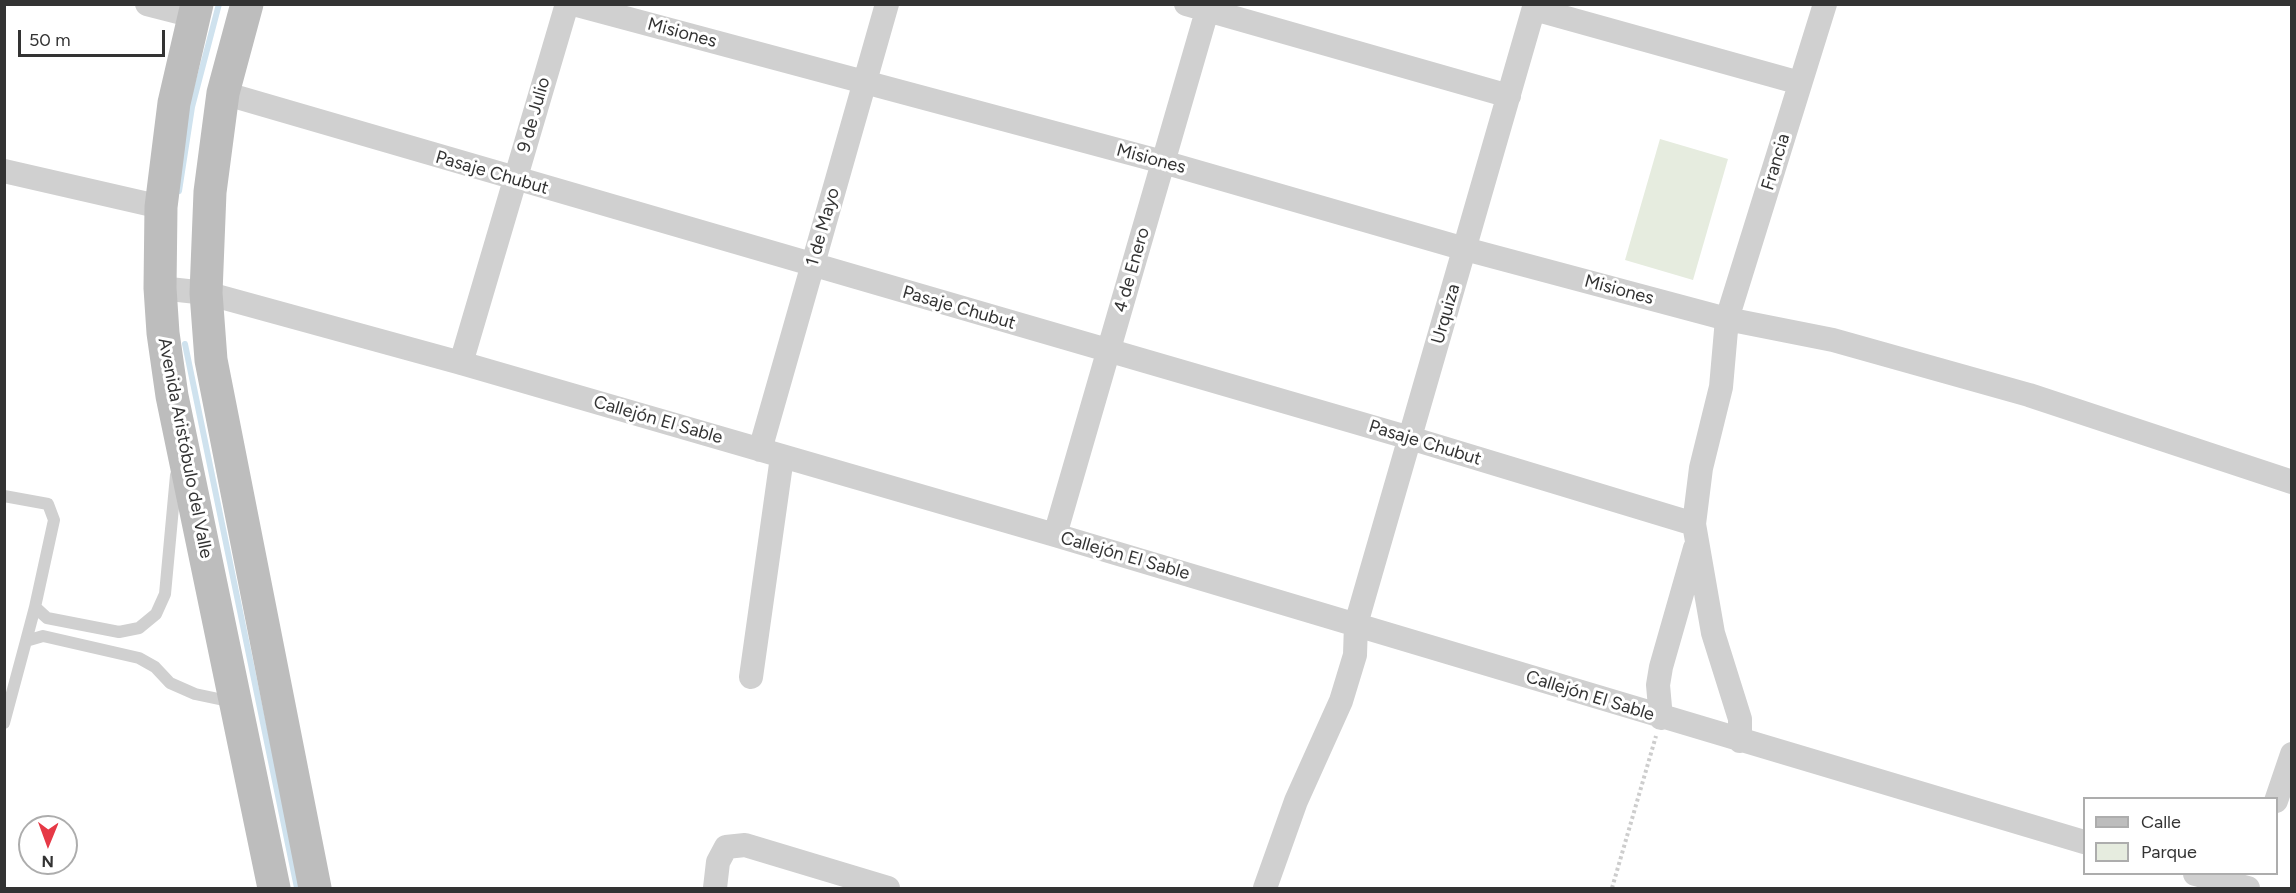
<!DOCTYPE html>
<meta charset="utf-8">
<style>
body{margin:0}
#map{position:relative;width:2296px;height:893px;overflow:hidden;background:#fff;font-family:Figtree,sans-serif}
canvas{display:block}
.frame{position:absolute;inset:0;border:6px solid #333;pointer-events:none}
.legend{position:absolute;left:2083px;top:797px;width:195px;height:78px;box-sizing:border-box;background:#fff;border:2px solid #adadad;margin:0;padding:8px 10px;list-style:none;font-size:18px;color:#333}
.legend li{display:flex;align-items:center;gap:12px;height:30px}
.legend b{width:30px;border:2px solid #adadad}
.north{position:absolute;left:18px;top:815px;width:60px;height:60px;box-sizing:border-box;background:#fff;border:2px solid #adadad;border-radius:50%;rotate:181deg;font-size:16px;font-weight:700;line-height:24px;text-align:center;color:#333}
.north::after{content:'';display:block;margin:auto;width:21px;height:27px;background:#e63946;clip-path:polygon(50% 0,100% 100%,50% 72%,0 100%)}
.scale{position:absolute;left:18px;top:30px;width:147px;height:27px;box-sizing:border-box;border:3px solid #333;border-top:0;padding-left:8px;font-size:18px;line-height:21px;white-space:nowrap;color:#333;-webkit-text-stroke:4px #fff;paint-order:stroke}
</style>
<div id="map">
<canvas width="2296" height="893"></canvas>
<div class="frame"></div>
<ul class="legend">
<li><b style="height:8px;background:#bdbdbd"></b>Calle</li>
<li><b style="height:16px;background:#e6ecdf"></b>Parque</li>
</ul>
<div class="north">N</div>
<div class="scale">50 m</div>
</div>
<script>
const c = document.querySelector('canvas').getContext('2d');
c.lineJoin = 'round';
function fill(path, color) { c.fillStyle = color; c.fill(path, 'evenodd'); }
const toPath = rows => new Path2D(rows.map(r => 'M' + r).join(''));
function trace(path, color, width, dash) { c.strokeStyle = color; c.lineWidth = width; c.lineCap = dash ? 'butt' : 'round'; c.setLineDash(dash || []); c.stroke(path); }
function drawText(font, color, halo, rows, align = 'center') {
  c.font = font + ' Figtree,sans-serif'; c.lineWidth = 6; c.setLineDash([]); c.textBaseline = 'middle'; c.strokeStyle = halo; c.fillStyle = color; for (const [text, x, y, turn = 0] of rows) {
    c.save(); c.translate(x, y); c.rotate((+turn || 0) * Math.PI / 180); c.textAlign = isNaN(turn) ? turn : align; if (halo) c.strokeText(text, 0, 0); c.fillText(text, 0, 0); c.restore();
  }
}
const green = toPath([
 [1660,139,1728,159,1693,280,1625,260]
]);
const stream = toPath([
 [179,191,192,107,219,4],
 [185,344,297,888]
]);
const path = toPath([
 [1612,888,1656,736]
]);
const lane = toPath([
 [4,496,48,504,54,520,35,607,47,618,119,632,139,628,156,614,165,594,176,475],
 [26,641,35,607],
 [4,723,26,641,43,636,139,658,155,667,170,683,195,694,233,702]
]);
const street = toPath([
 [147,4,194,16],
 [573,4,1163,162,1465,249,1727,319,1833,340,2029,395,2292,482],
 [1186,4,1509,96],
 [1534,9,1800,83],
 [223,93,1410,438,1694,524],
 [4,171,161,207],
 [160,288,206,293,461,363,1055,535,2084,842],
 [461,363,567,4],
 [760,450,887,4],
 [1055,535,1209,4],
 [751,677,782,457],
 [1661,718,1658,685,1661,667,1695,548],
 [1740,741,1740,719,1713,633,1694,524,1701,468,1721,387,1727,319,1825,4],
 [2276,801,2292,754],
 [2195,874,2248,888],
 [715,888,718,862,726,847,745,845,888,888],
 [1265,888,1296,801,1341,701,1355,655,1356,624,1535,4]
]);
const secondary = toPath([
 [197,4,174,103,161,207,160,288,163,333,172,396,274,888],
 [247,4,223,93,210,192,206,293,211,360,315,888]
]);
const streetNames = [
 ["Misiones",682,33,15],
 ["9 de Julio",534,115,-74],
 ["Misiones",1151,159,15],
 ["Francia",1776,162,-73],
 ["Pasaje Chubut",492,173,16],
 ["1 de Mayo",823,227,-74],
 ["4 de Enero",1132,270,-74],
 ["Misiones",1619,290,15],
 ["Pasaje Chubut",959,308,16],
 ["Urquiza",1446,314,-74],
 ["Callejón El Sable",658,420,16],
 ["Pasaje Chubut",1425,443,17],
 ["Avenida Aristóbulo del Valle",185,448,79],
 ["Callejón El Sable",1125,556,16],
 ["Callejón El Sable",1590,696,17]
];
fill(green, '#e6ecdf');
trace(stream, '#cfe2ee', 6);
trace(path, '#cdcdcd', 4, [3, 3]);
trace(lane, '#d0d0d0', 12);
trace(street, '#d0d0d0', 24);
trace(secondary, '#bdbdbd', 33);
drawText('18px', '#333', '#fff', streetNames);
</script>
